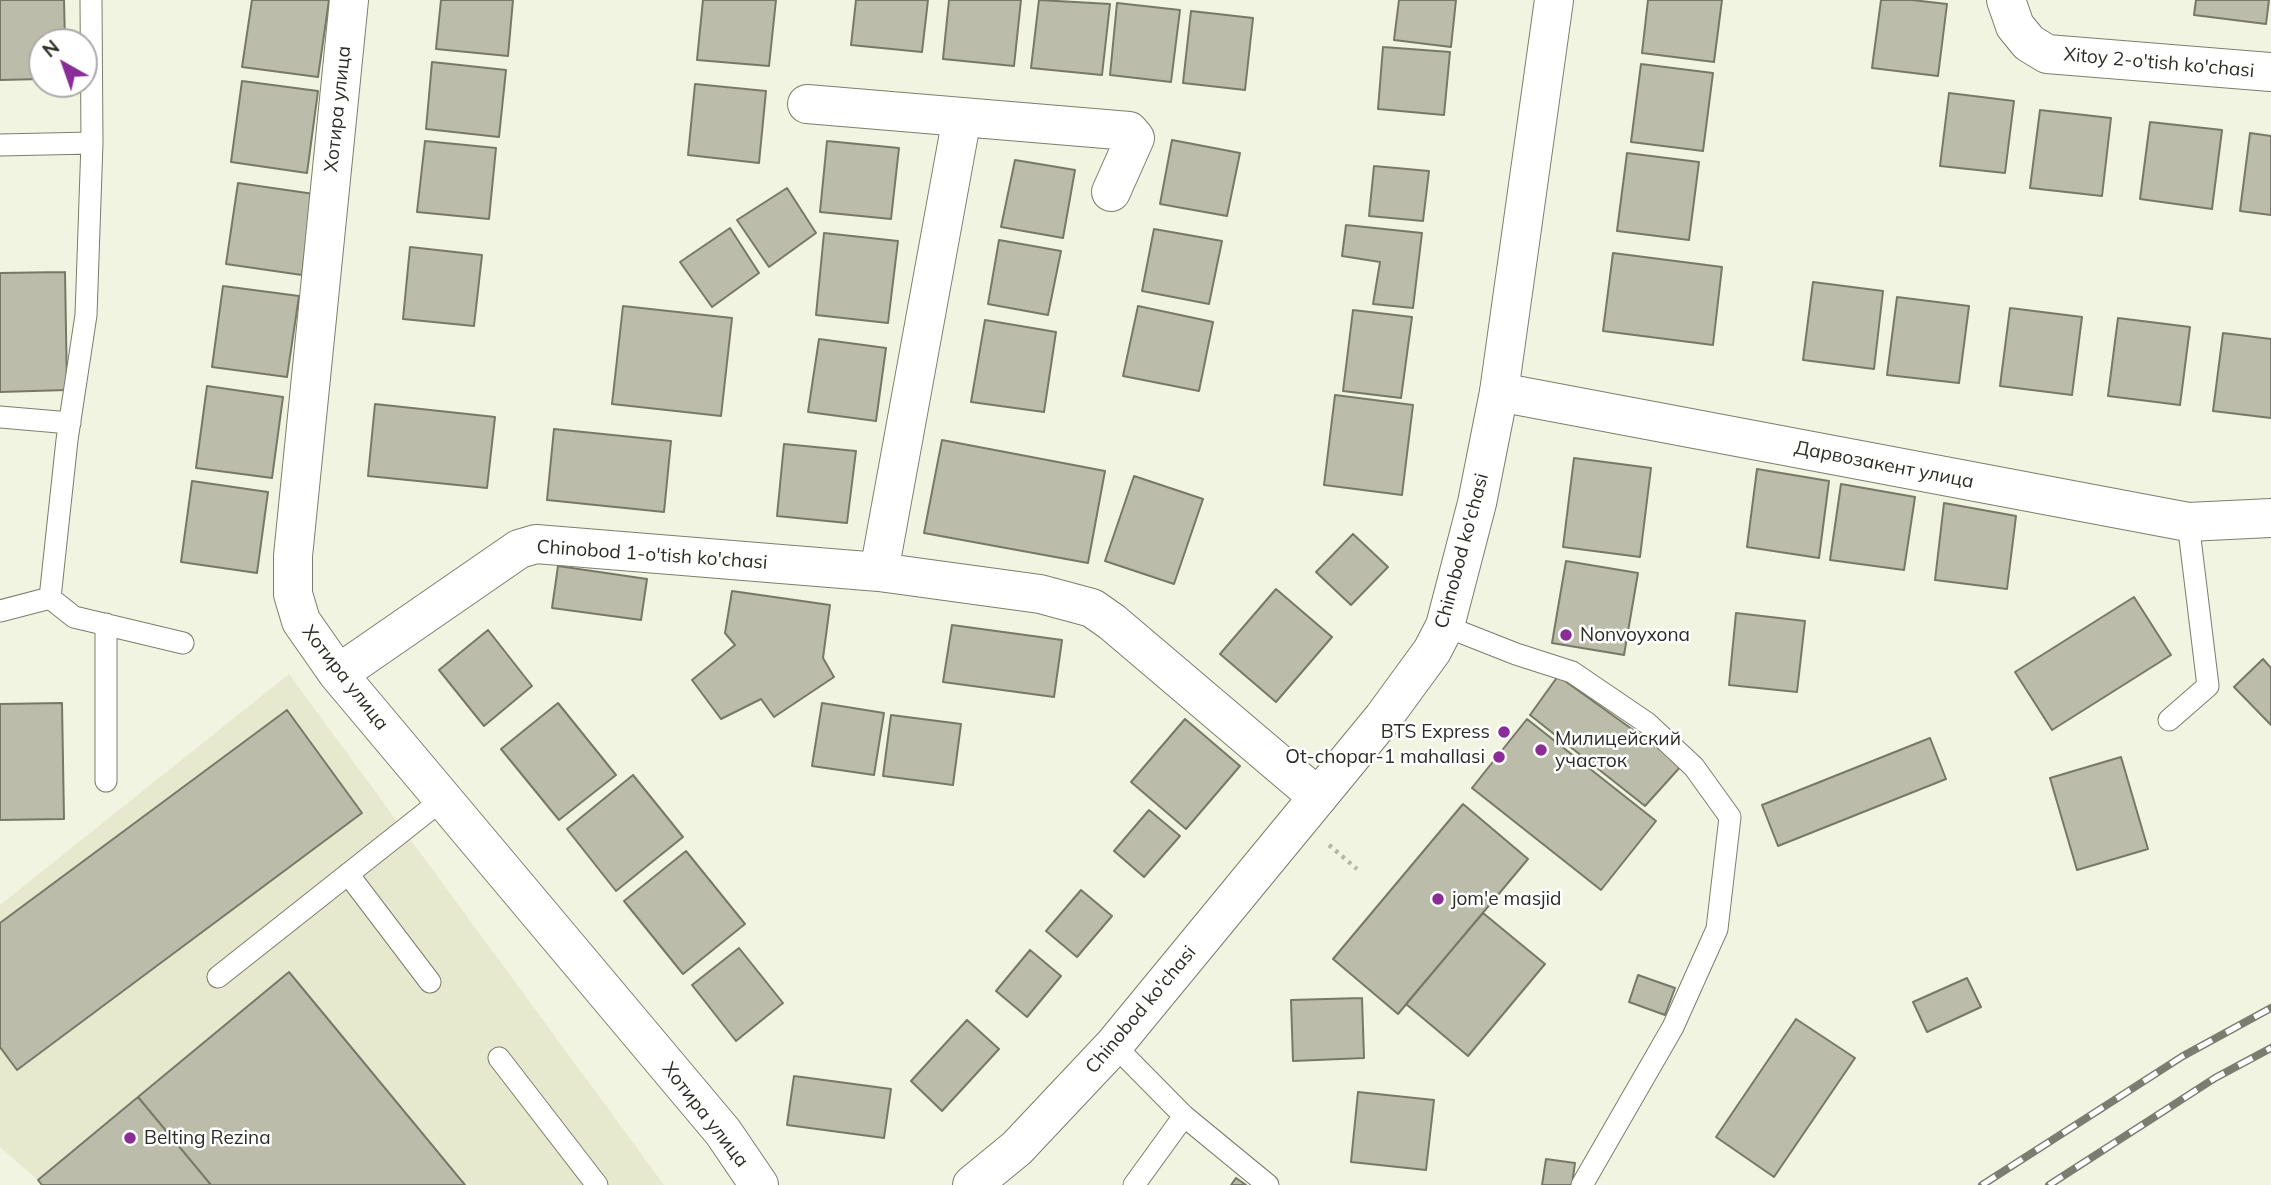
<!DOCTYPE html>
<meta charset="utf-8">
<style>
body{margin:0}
#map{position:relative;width:2271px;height:1185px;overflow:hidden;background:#f1f4e0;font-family:Mulish,sans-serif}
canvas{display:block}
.north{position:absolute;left:28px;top:28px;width:70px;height:70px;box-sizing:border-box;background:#fff;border:2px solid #ababa8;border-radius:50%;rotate:320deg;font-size:19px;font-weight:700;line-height:28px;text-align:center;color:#2c2d26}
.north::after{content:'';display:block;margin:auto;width:24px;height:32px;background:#8a2d97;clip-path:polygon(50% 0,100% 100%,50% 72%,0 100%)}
</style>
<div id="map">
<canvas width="2271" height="1185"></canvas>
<div class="north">N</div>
</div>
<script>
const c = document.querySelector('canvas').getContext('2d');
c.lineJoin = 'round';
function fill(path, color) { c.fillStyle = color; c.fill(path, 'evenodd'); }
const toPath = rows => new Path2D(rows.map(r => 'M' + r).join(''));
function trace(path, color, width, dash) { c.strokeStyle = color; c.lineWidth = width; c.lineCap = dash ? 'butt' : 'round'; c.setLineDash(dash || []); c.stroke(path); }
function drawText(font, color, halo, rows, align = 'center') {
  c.font = font + ' Mulish,sans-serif'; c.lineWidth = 5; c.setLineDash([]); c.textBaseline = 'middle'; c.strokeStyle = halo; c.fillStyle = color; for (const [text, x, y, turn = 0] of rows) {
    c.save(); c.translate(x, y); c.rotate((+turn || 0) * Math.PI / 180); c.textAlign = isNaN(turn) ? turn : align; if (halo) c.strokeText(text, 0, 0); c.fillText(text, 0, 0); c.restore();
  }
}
const built = toPath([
 [289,674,664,1185,211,1185,138,1097,38,1180,0,1147,0,905]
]);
const building = toPath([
 [0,0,64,0,65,42,42,42,42,79,0,80,0,0],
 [252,0,329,0,318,77,242,67,252,0],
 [441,0,513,0,508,56,436,49,441,0],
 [703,0,776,0,769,66,697,60,703,0],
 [856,0,928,0,922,52,851,45,856,0],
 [949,0,1021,0,1014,66,943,59,949,0],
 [1039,0,1110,4,1102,75,1031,68,1039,0],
 [1399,0,1456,0,1451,47,1394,40,1399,0],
 [1648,0,1722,0,1714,62,1642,53,1648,0],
 [1881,0,1912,0,1947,4,1938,76,1872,68,1881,0],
 [2196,0,2269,0,2266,24,2194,15,2196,0],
 [1117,3,1180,10,1171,82,1110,75,1117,3],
 [1191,11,1253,18,1245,90,1183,83,1191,11],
 [1383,47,1450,52,1444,115,1378,109,1383,47],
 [432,62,506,70,499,137,426,129,432,62],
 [1641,64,1713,73,1703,151,1631,142,1641,64],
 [242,81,318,91,307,173,231,162,242,81],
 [695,84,766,91,759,163,688,155,695,84],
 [1949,93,2014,101,2005,173,1940,166,1949,93],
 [2040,110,2111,118,2102,196,2030,188,2040,110],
 [2150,122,2222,130,2212,209,2140,199,2150,122],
 [2250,133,2271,136,2271,215,2240,211,2250,133],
 [1172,140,1240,153,1227,216,1160,204,1172,140],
 [425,141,496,148,489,219,417,212,425,141],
 [827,141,899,148,891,219,820,212,827,141],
 [1627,153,1699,162,1689,240,1617,231,1627,153],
 [1015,160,1075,170,1063,238,1001,227,1015,160],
 [1374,166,1429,171,1423,221,1369,216,1374,166],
 [238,183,314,194,302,275,226,264,238,183],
 [787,188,816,233,769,267,737,220,787,188],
 [1346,225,1422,233,1413,308,1373,304,1380,262,1342,256,1346,225],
 [730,228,759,273,712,307,680,262,730,228],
 [1154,229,1222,241,1209,304,1142,291,1154,229],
 [824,233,898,241,888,323,816,315,824,233],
 [999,240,1061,251,1048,315,988,304,999,240],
 [410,247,482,255,474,326,403,319,410,247],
 [1613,253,1722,267,1713,345,1603,331,1613,253],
 [65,272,67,390,0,392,0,273,65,272],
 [1813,282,1883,291,1874,369,1803,360,1813,282],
 [223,286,299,296,287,377,212,367,223,286],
 [1897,297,1969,306,1959,383,1887,375,1897,297],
 [623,306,732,318,721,416,612,404,623,306],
 [1138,306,1213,322,1199,391,1123,376,1138,306],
 [2010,308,2082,317,2072,395,2000,386,2010,308],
 [1353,310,1412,317,1401,398,1343,391,1353,310],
 [2118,318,2190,327,2180,405,2108,396,2118,318],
 [985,320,1056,332,1044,412,971,402,985,320],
 [2223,333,2271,339,2271,418,2213,411,2223,333],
 [819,339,886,348,876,421,808,412,819,339],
 [207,386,283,397,272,478,196,468,207,386],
 [1335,395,1413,405,1402,495,1324,485,1335,395],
 [375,404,495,417,487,488,368,476,375,404],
 [554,429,671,441,664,512,547,500,554,429],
 [942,440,1105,471,1088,563,924,533,942,440],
 [784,444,856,451,847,523,777,516,784,444],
 [1574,458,1651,468,1640,557,1563,547,1574,458],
 [1757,469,1829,481,1819,558,1747,547,1757,469],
 [1134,476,1203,499,1174,584,1105,561,1134,476],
 [192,481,268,492,257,573,181,562,192,481],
 [1841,484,1915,497,1904,570,1830,560,1841,484],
 [1944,503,2016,516,2007,589,1935,580,1944,503],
 [1353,534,1388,567,1351,605,1316,572,1353,534],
 [1566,561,1638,573,1624,655,1552,643,1566,561],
 [558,566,647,579,641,620,552,608,558,566],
 [1276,589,1332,637,1276,702,1220,654,1276,589],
 [732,591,830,605,823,658,834,677,774,717,761,699,721,719,692,680,735,645,725,633,732,591],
 [2134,597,2171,655,2052,730,2015,672,2134,597],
 [1736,613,1805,621,1797,692,1729,685,1736,613],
 [952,625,1062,640,1054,697,943,682,952,625],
 [488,630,532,686,484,726,439,670,488,630],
 [2263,659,2271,668,2271,725,2234,687,2263,659],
 [1558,676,1682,765,1645,806,1530,715,1558,676],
 [62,703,64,819,0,820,0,704,62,703],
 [558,703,616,775,559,820,501,749,558,703],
 [822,703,884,713,874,775,812,766,822,703],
 [287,710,362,813,17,1070,0,1047,0,923,287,710],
 [891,715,961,724,953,785,883,776,891,715],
 [1185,719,1240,766,1186,829,1131,782,1185,719],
 [1527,719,1656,821,1601,890,1472,788,1527,719],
 [1930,738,1946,779,1778,846,1762,805,1930,738],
 [2121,757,2148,849,2077,870,2050,778,2121,757],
 [633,775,683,837,616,891,567,829,633,775],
 [1463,804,1528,859,1398,1014,1333,959,1463,804],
 [1149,810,1180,836,1144,877,1114,851,1149,810],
 [686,851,745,924,683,974,624,901,686,851],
 [1081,890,1112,916,1077,957,1046,931,1081,890],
 [1483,913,1545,964,1468,1056,1406,1004,1483,913],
 [739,948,783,1003,736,1041,692,985,739,948],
 [1030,950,1061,976,1027,1017,996,991,1030,950],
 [289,972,465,1185,211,1185,138,1097,289,972],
 [1638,975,1675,988,1665,1015,1629,1002,1638,975],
 [1967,978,1981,1007,1927,1032,1913,1002,1967,978],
 [1362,998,1364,1058,1293,1061,1291,1000,1362,998],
 [1796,1019,1855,1058,1774,1177,1716,1137,1796,1019],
 [967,1020,999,1049,942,1111,911,1081,967,1020],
 [794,1076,891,1089,884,1138,787,1125,794,1076],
 [1358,1092,1434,1100,1426,1170,1351,1162,1358,1092],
 [138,1097,211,1185,42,1185,38,1180,138,1097],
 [1546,1159,1575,1163,1572,1185,1542,1185,1546,1159],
 [1236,1178,1246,1185,1231,1185,1236,1178]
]);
const path = toPath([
 [1329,845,1357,869]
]);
const service = toPath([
 [91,0,92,143,86,315,67,440,50,598,74,617,183,643],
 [0,145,92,143],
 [0,417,70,423],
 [0,611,50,598],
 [106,624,106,781],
 [1445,626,1516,654,1572,672,1647,723,1694,767,1730,817,1717,929,1673,1027,1582,1185],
 [2169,720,2208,686,2188,522],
 [348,874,430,982],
 [218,977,443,799],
 [1114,1045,1184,1116,1268,1185],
 [499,1058,597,1185],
 [1134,1185,1184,1116]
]);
const minor = toPath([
 [349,0,293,556,293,594,301,621,338,674,723,1132,759,1185],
 [2006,0,2015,26,2029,43,2047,54,2271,72],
 [807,104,962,117,879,572],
 [962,117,1129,131,1135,138,1111,192],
 [1499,392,2188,522,2271,518],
 [338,674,519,549,536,544,879,572,1040,594,1092,608,1112,622,1318,797]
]);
const secondary = toPath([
 [972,1185,1017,1148,1114,1045,1383,718,1432,651,1445,626,1477,503,1499,392,1554,0]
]);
const rail = toPath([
 [1982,1185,2183,1056,2271,1008],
 [2049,1185,2215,1078,2271,1048]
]);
const markers = [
 [1566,635,7,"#8a2d97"],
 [1504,732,7,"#8a2d97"],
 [1541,750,7,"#8a2d97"],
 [1499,757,7,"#8a2d97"],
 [1438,899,7,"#8a2d97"],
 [130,1138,7,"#8a2d97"]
];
const streetNames = [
 ["Xitoy 2-o'tish ko'chasi",2159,63,5],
 ["Хотира улица",338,109,-84],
 ["Дарвозакент улица",1884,465,11],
 ["Chinobod ko'chasi",1462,551,-75],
 ["Chinobod 1-o'tish ko'chasi",652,555,4],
 ["Хотира улица",345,678,52],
 ["Chinobod ko'chasi",1141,1010,-50],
 ["Хотира улица",705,1115,52]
];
const poiNames = [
 ["Nonvoyxona",1580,635],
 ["BTS Express",1490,732,"right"],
 ["Милицейский",1555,739],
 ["участок",1555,761],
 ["Ot-chopar-1 mahallasi",1485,757,"right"],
 ["jom'e masjid",1452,899],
 ["Belting Rezina",144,1138]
];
fill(built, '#e6e9ce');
fill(building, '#bbbdaa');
trace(building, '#777968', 2);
trace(service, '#7c7e6c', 23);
trace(minor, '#7c7e6c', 40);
trace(secondary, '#7c7e6c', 40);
trace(path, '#b4b6a6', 4.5, [3.5, 5]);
trace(service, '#fff', 21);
trace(minor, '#fff', 38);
trace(secondary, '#fff', 38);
trace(rail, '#7b7d71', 8);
trace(rail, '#fff', 5, [16]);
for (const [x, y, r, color] of markers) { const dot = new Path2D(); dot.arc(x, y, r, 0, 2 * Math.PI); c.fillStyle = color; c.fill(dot); trace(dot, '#fff', 2.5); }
drawText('19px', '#2c2d26', '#fff', streetNames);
drawText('19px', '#2c2d26', '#fff', poiNames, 'left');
</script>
